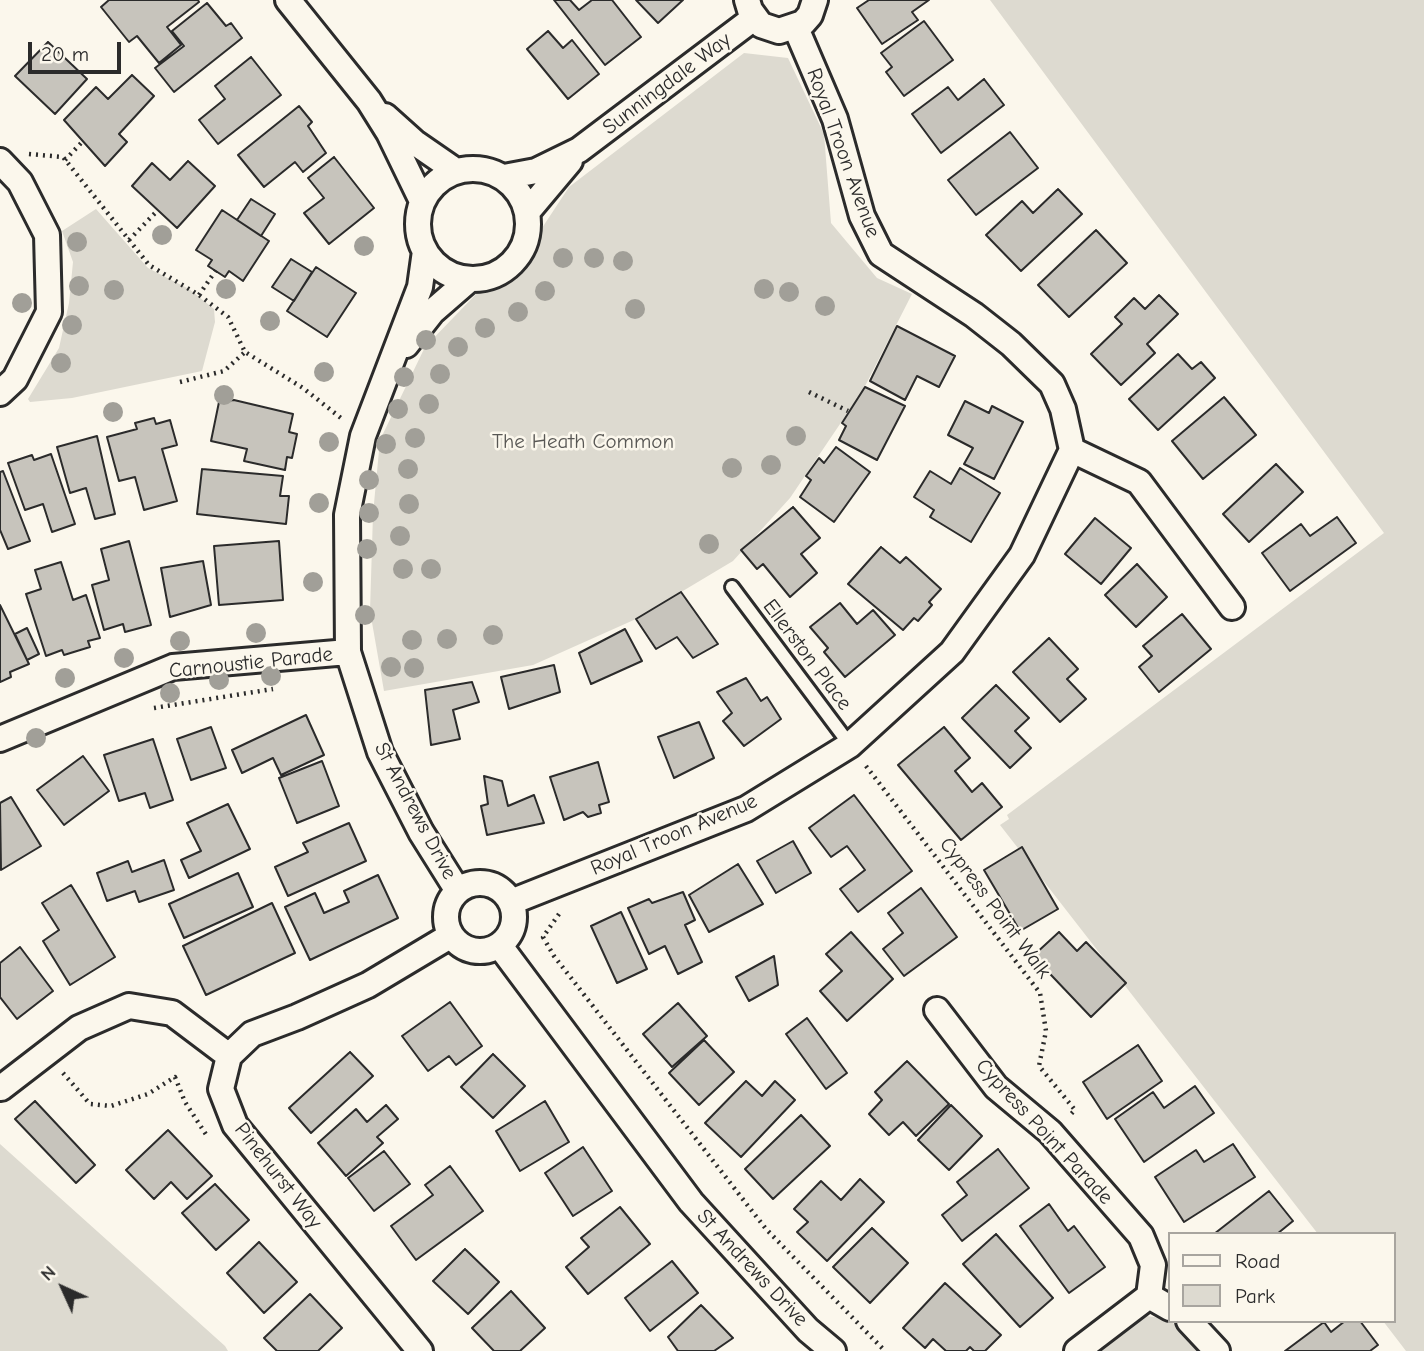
<!DOCTYPE html>
<style>
body{margin:0}
#map{position:relative;width:1424px;height:1351px;overflow:hidden;background:#fbf7ec;font-family:"Comic Neue",sans-serif}
canvas{display:block}
.legend{position:absolute;left:1168px;top:1232px;width:228px;height:91px;box-sizing:border-box;background:#fbf7ec;border:2px solid #a8a59f;margin:0;padding:9px 12px;list-style:none;font-size:21px;color:#2b2b2b}
.legend li{display:flex;align-items:center;gap:14px;height:35px}
.legend b{width:35px;border:2px solid #a8a59f}
.north{position:absolute;left:28px;top:1253px;width:70px;height:70px;-webkit-text-stroke:5px #fbf7ec;paint-order:stroke;rotate:315deg;font-size:19px;font-weight:700;line-height:28px;text-align:center;color:#2b2b2b}
.north::after{content:'';display:block;margin:auto;width:24px;height:32px;background:#2b2b2b;clip-path:polygon(50% 0,100% 100%,50% 72%,0 100%)}
.scale{position:absolute;left:28px;top:42px;width:93px;height:32px;box-sizing:border-box;border:4px solid #2b2b2b;border-top:0;padding-left:9px;font-size:21px;line-height:24px;white-space:nowrap;color:#2b2b2b;-webkit-text-stroke:5px #fbf7ec;paint-order:stroke}
</style>
<div id="map">
<canvas width="1424" height="1351"></canvas>
<ul class="legend">
<li><b style="height:9px;background:#fbf7ec"></b>Road</li>
<li><b style="height:19px;background:#dddad0"></b>Park</li>
</ul>
<div class="north">N</div>
<div class="scale">20 m</div>
</div>
<script>
const c = document.querySelector('canvas').getContext('2d');
c.lineJoin = 'round';
function fill(path, color) { c.fillStyle = color; c.fill(path, 'evenodd'); }
const toPath = rows => new Path2D(rows.map(r => 'M' + r).join(''));
function trace(path, color, width, dash) { c.strokeStyle = color; c.lineWidth = width; c.lineCap = dash ? 'butt' : 'round'; c.setLineDash(dash || []); c.stroke(path); }
function drawText(font, color, halo, rows, align = 'center') {
  c.font = font + ' "Comic Neue",sans-serif'; c.lineWidth = 5; c.setLineDash([]); c.textBaseline = 'middle'; c.strokeStyle = halo; c.fillStyle = color; for (const [text, x, y, turn = 0] of rows) {
    c.save(); c.translate(x, y); c.rotate((+turn || 0) * Math.PI / 180); c.textAlign = isNaN(turn) ? turn : align; if (halo) c.strokeText(text, 0, 0); c.fillText(text, 0, 0); c.restore();
  }
}
const green = toPath([
 [990,0,1424,0,1424,1351,1406,1351,1383,1321,1394,1321,1394,1234,1318,1234,1000,825,1009,819,1007,815,1384,533],
 [744,53,788,58,824,134,831,223,877,278,912,294,863,390,790,498,733,561,636,619,533,665,384,691,370,611,373,514,380,440,425,347,480,290,520,274,542,228,569,187],
 [96,209,148,268,189,289,214,309,215,322,202,371,72,398,30,402,28,399,59,348,69,303,73,262,62,231],
 [0,1144,225,1346,228,1351,0,1351],
 [1138,1315,1162,1318,1187,1330,1202,1351,1091,1351]
]);
const building = toPath([
 [109,0,198,0,199,2,167,27,181,45,159,63,137,36,129,42,101,7,109,0],
 [554,0,570,0,579,10,592,0,612,0,641,37,605,65,554,0],
 [636,0,683,0,658,23,636,0],
 [869,0,929,0,912,12,918,20,882,44,857,8,869,0],
 [207,3,226,26,231,23,242,38,174,92,155,68,184,46,172,31,207,3],
 [924,21,953,60,904,96,886,72,892,67,881,53,924,21],
 [548,31,563,48,572,40,599,74,568,99,527,49,548,31],
 [48,42,87,79,55,114,15,76,48,42],
 [251,57,281,95,218,144,199,120,225,99,215,86,251,57],
 [132,75,154,96,119,134,127,142,105,166,64,120,96,87,108,99,132,75],
 [984,79,1004,105,941,153,912,114,948,87,958,100,984,79],
 [299,106,312,122,308,126,326,153,303,172,295,162,264,187,238,155,299,106],
 [1010,132,1038,168,976,215,948,180,1010,132],
 [334,157,374,208,329,244,304,213,324,198,308,178,334,157],
 [188,161,215,186,177,228,132,186,152,163,170,180,188,161],
 [1058,189,1082,214,1021,271,986,235,1022,201,1033,213,1058,189],
 [251,199,275,214,261,236,237,220,251,199],
 [222,210,269,241,243,281,229,271,225,277,208,266,212,260,196,250,222,210],
 [1096,230,1127,263,1069,317,1038,285,1096,230],
 [291,259,312,272,294,301,272,287,291,259],
 [316,267,356,293,327,337,287,311,316,267],
 [1159,295,1178,314,1147,344,1155,353,1121,385,1091,354,1122,324,1115,317,1134,298,1145,309,1159,295],
 [897,326,955,356,939,387,917,376,905,400,870,381,897,326],
 [1178,354,1192,369,1201,362,1215,378,1158,430,1129,399,1178,354],
 [865,387,905,406,877,460,839,440,846,426,842,423,865,387],
 [1224,397,1256,435,1203,479,1172,441,1224,397],
 [234,400,293,414,289,432,297,434,292,458,287,457,285,470,244,461,247,449,211,441,219,402,234,400],
 [965,401,989,413,992,406,1023,422,994,479,964,464,973,448,948,435,965,401],
 [154,418,156,424,170,420,177,445,162,449,177,501,144,510,135,477,119,481,107,437,137,429,135,423,154,418],
 [97,436,115,514,95,519,86,488,70,493,57,447,97,436],
 [836,447,870,472,834,522,800,497,811,480,806,476,819,458,824,463,836,447],
 [51,454,75,524,52,532,43,504,25,510,8,463,32,455,34,460,51,454],
 [1276,464,1303,492,1249,542,1223,514,1276,464],
 [960,468,1000,493,971,542,930,517,934,510,914,497,930,471,951,484,960,468],
 [202,469,283,476,280,496,289,496,286,524,197,514,202,469],
 [3,471,30,541,8,549,0,530,0,472,3,471],
 [793,507,820,538,801,554,817,573,790,597,763,564,757,569,741,550,793,507],
 [1337,517,1356,543,1290,591,1262,553,1301,524,1310,536,1337,517],
 [1095,518,1131,548,1101,584,1065,554,1095,518],
 [129,541,151,625,125,632,123,624,104,630,92,585,109,580,101,549,129,541],
 [279,541,283,600,219,605,214,546,279,541],
 [881,547,900,563,906,557,941,589,929,602,932,605,918,621,914,618,903,630,848,584,881,547],
 [203,561,211,605,170,617,161,568,203,561],
 [61,562,73,600,86,595,100,638,88,641,90,647,64,655,62,650,46,656,26,594,41,589,35,570,61,562],
 [1137,564,1167,597,1136,627,1105,595,1137,564],
 [681,592,718,644,693,658,677,637,656,649,636,619,681,592],
 [840,603,857,624,873,610,895,635,845,677,824,652,828,648,810,627,840,603],
 [0,605,29,664,10,672,11,677,0,682,0,605],
 [1182,614,1211,649,1159,692,1139,667,1152,656,1143,646,1182,614],
 [27,628,39,654,27,660,15,634,27,628],
 [625,629,642,661,591,684,579,653,625,629],
 [1049,638,1078,669,1067,679,1086,699,1060,722,1013,672,1049,638],
 [554,665,560,692,509,709,501,677,554,665],
 [746,678,761,701,767,697,781,719,744,746,723,721,732,713,717,692,746,678],
 [472,682,479,702,453,710,460,739,431,745,425,690,472,682],
 [996,685,1029,718,1015,731,1031,748,1010,768,962,718,996,685],
 [306,715,324,755,281,775,273,758,242,773,232,750,306,715],
 [699,722,714,758,674,778,658,737,699,722],
 [211,727,226,768,191,780,177,739,211,727],
 [944,727,970,758,955,771,972,792,982,783,1002,807,961,840,898,765,944,727],
 [153,739,173,800,150,808,145,793,119,801,104,755,153,739],
 [83,756,109,791,64,825,37,790,83,756],
 [322,761,339,806,297,823,279,778,322,761],
 [598,762,609,802,599,805,601,813,588,817,583,812,564,820,550,777,598,762],
 [484,776,502,781,508,806,534,795,544,823,487,835,481,806,488,804,484,776],
 [854,795,912,871,858,912,840,889,865,870,847,846,831,857,809,828,854,795],
 [11,797,41,846,1,870,0,803,11,797],
 [228,804,250,849,189,878,181,860,201,851,187,823,228,804],
 [349,823,366,861,288,896,275,867,308,852,303,843,349,823],
 [793,841,811,873,776,893,757,861,793,841],
 [1022,847,1058,909,1020,931,984,870,1022,847],
 [164,860,174,890,139,902,135,891,107,901,97,873,128,861,132,872,164,860],
 [738,864,763,904,709,932,689,895,738,864],
 [238,873,253,907,184,938,169,904,238,873],
 [378,875,398,918,310,960,285,907,315,893,324,913,349,902,344,891,378,875],
 [71,885,115,957,70,985,43,941,59,930,42,903,71,885],
 [921,888,957,937,904,976,883,949,903,933,888,913,921,888],
 [683,892,695,920,685,925,702,962,678,974,665,946,649,954,628,908,649,899,652,903,683,892],
 [272,903,295,953,206,995,183,946,272,903],
 [621,912,647,969,617,983,591,926,621,912],
 [851,932,893,979,847,1021,820,991,842,971,826,954,851,932],
 [1059,932,1077,951,1086,942,1126,983,1091,1017,1033,956,1059,932],
 [20,947,53,991,17,1019,0,997,0,963,20,947],
 [774,956,778,985,749,1001,736,977,774,956],
 [450,1002,482,1046,456,1065,449,1056,428,1071,402,1036,450,1002],
 [678,1003,707,1036,672,1067,643,1034,678,1003],
 [807,1018,847,1073,826,1089,786,1034,807,1018],
 [704,1040,734,1072,699,1105,669,1073,704,1040],
 [1138,1045,1162,1081,1107,1119,1083,1082,1138,1045],
 [350,1052,373,1076,311,1133,289,1108,350,1052],
 [493,1054,525,1086,493,1118,461,1087,493,1054],
 [907,1061,949,1104,916,1136,903,1122,889,1135,869,1114,882,1100,875,1092,907,1061],
 [746,1081,762,1096,775,1081,795,1100,741,1157,705,1123,746,1081],
 [1195,1086,1214,1113,1144,1162,1115,1119,1153,1092,1164,1108,1195,1086],
 [35,1101,95,1165,76,1183,15,1119,35,1101],
 [545,1101,569,1142,520,1171,496,1131,545,1101],
 [386,1105,398,1119,377,1137,383,1143,346,1176,318,1143,356,1109,367,1122,386,1105],
 [951,1105,982,1136,949,1170,918,1140,951,1105],
 [801,1115,830,1146,773,1199,745,1169,801,1115],
 [168,1130,212,1176,187,1199,171,1182,154,1199,126,1170,168,1130],
 [1233,1144,1255,1177,1184,1222,1155,1177,1196,1150,1204,1162,1233,1144],
 [583,1147,612,1191,573,1216,545,1173,583,1147],
 [998,1149,1029,1188,962,1241,942,1215,967,1195,957,1182,998,1149],
 [384,1151,410,1184,374,1211,348,1178,384,1151],
 [450,1166,483,1211,416,1260,391,1226,433,1195,425,1185,450,1166],
 [860,1179,884,1202,827,1261,797,1232,808,1222,794,1209,821,1181,841,1200,860,1179],
 [215,1184,249,1220,216,1250,182,1213,215,1184],
 [1269,1191,1293,1221,1277,1234,1214,1234,1269,1191],
 [1049,1204,1068,1231,1074,1226,1105,1267,1069,1293,1020,1226,1049,1204],
 [620,1207,650,1244,588,1294,566,1267,589,1247,581,1238,620,1207],
 [872,1228,908,1263,870,1303,833,1267,872,1228],
 [996,1234,1053,1298,1020,1327,963,1264,996,1234],
 [259,1242,297,1282,264,1313,227,1273,259,1242],
 [465,1249,499,1282,468,1314,433,1281,465,1249],
 [672,1261,698,1293,650,1331,625,1298,672,1261],
 [945,1283,1001,1335,985,1351,974,1351,970,1347,966,1351,946,1351,933,1339,925,1348,903,1328,945,1283],
 [511,1291,545,1328,520,1351,494,1351,472,1328,511,1291],
 [310,1294,342,1328,318,1351,277,1351,264,1338,310,1294],
 [701,1305,733,1338,714,1351,678,1351,668,1337,701,1305],
 [1345,1321,1360,1321,1378,1345,1370,1351,1285,1351,1324,1322,1331,1332,1345,1321]
]);
const path = toPath([
 [29,154,63,157,149,265,199,295,228,317,245,352,303,388,341,418],
 [65,160,84,140],
 [129,240,158,210],
 [199,295,216,270],
 [180,382,224,371,245,352],
 [809,392,848,411],
 [154,708,273,689],
 [866,766,1040,993,1046,1031,1039,1066,1075,1110,1069,1116],
 [559,914,543,937,554,956,766,1229,885,1351],
 [63,1073,90,1104,111,1106,148,1094,175,1077,185,1102,207,1136]
]);
const lane = toPath([
 [732,587,850,745]
]);
const street = toPath([
 [288,0,369,101,389,133,422,201],
 [747,0,750,10,761,25,779,31,803,23,810,15,815,0],
 [385,116,414,142,456,171],
 [0,161,20,182,47,235,49,312,15,379,0,393],
 '418 224a55 55 0 1 1 110 0a55 55 0 1 1-110 0Z',
 [504,177,536,171,579,150,754,18],
 [528,211,570,161],
 [425,251,420,287,363,436,347,515,348,652,380,752,421,832,458,891],
 [406,345,432,312,470,279],
 [1072,450,1139,482,1232,607],
 [0,739,173,667,348,652],
 '446 917a34 34 0 1 1 68 0a34 34 0 1 1-68 0Z',
 [511,902,746,809,850,745,952,652,1022,555,1072,450,1063,409,1052,384,1011,344,974,315,881,254,862,216,835,119,796,28],
 [500,946,691,1202,808,1330,833,1351],
 [937,1010,996,1087,1050,1132,1141,1236,1153,1265,1149,1296,1077,1351],
 [1,1088,79,1028,129,1006,172,1013,229,1056],
 [1149,1296,1170,1308],
 [1189,1321,1217,1351],
 [420,1351,235,1125,221,1089,229,1056,252,1034,297,1017,368,985,450,936]
]);
const trees = [
 [162,235],
 [77,242],
 [364,246],
 [563,258],
 [594,258],
 [623,261],
 [79,286],
 [226,289],
 [764,289],
 [114,290],
 [545,291],
 [789,292],
 [22,303],
 [825,306],
 [635,309],
 [518,312],
 [270,321],
 [72,325],
 [485,328],
 [426,340],
 [458,347],
 [61,363],
 [324,372],
 [440,374],
 [404,377],
 [224,395],
 [429,404],
 [398,409],
 [113,412],
 [796,436],
 [415,438],
 [329,442],
 [386,444],
 [771,465],
 [732,468],
 [408,469],
 [369,480],
 [319,503],
 [409,504],
 [369,513],
 [400,536],
 [709,544],
 [367,549],
 [403,569],
 [431,569],
 [313,582],
 [365,615],
 [256,633],
 [493,635],
 [447,639],
 [412,640],
 [180,641],
 [124,658],
 [391,667],
 [414,668],
 [271,676],
 [65,678],
 [219,680],
 [170,693],
 [36,738]
];
const streetNames = [
 ["Sunningdale Way",667,84,-37],
 ["Royal Troon Avenue",843,153,70],
 ["Ellerston Place",807,655,53],
 ["Carnoustie Parade",251,663,-6],
 ["St Andrews Drive",415,811,62],
 ["Royal Troon Avenue",674,835,-23],
 ["Cypress Point Walk",995,908,53],
 ["Cypress Point Parade",1044,1132,47],
 ["Pinehurst Way",278,1176,52],
 ["St Andrews Drive",752,1268,47]
];
const parkNames = [
 ["The Heath Common",583,442]
];
fill(green, '#dddad0');
fill(building, '#c7c4bc');
trace(building, '#2b2b2b', 2);
trace(lane, '#2b2b2b', 18);
trace(street, '#2b2b2b', 30);
trace(path, '#2b2b2b', 4.5, [2, 5]);
trace(lane, '#fbf7ec', 12);
trace(street, '#fbf7ec', 24);
c.fillStyle = '#a19f98';
for (const [x, y] of trees) { c.beginPath(); c.arc(x, y, 10, 0, 2 * Math.PI); c.fill(); }
drawText('21px', '#2b2b2b', '#fbf7ec', streetNames);
drawText('21px', '#585754', '#fbf7ec', parkNames);
</script>
